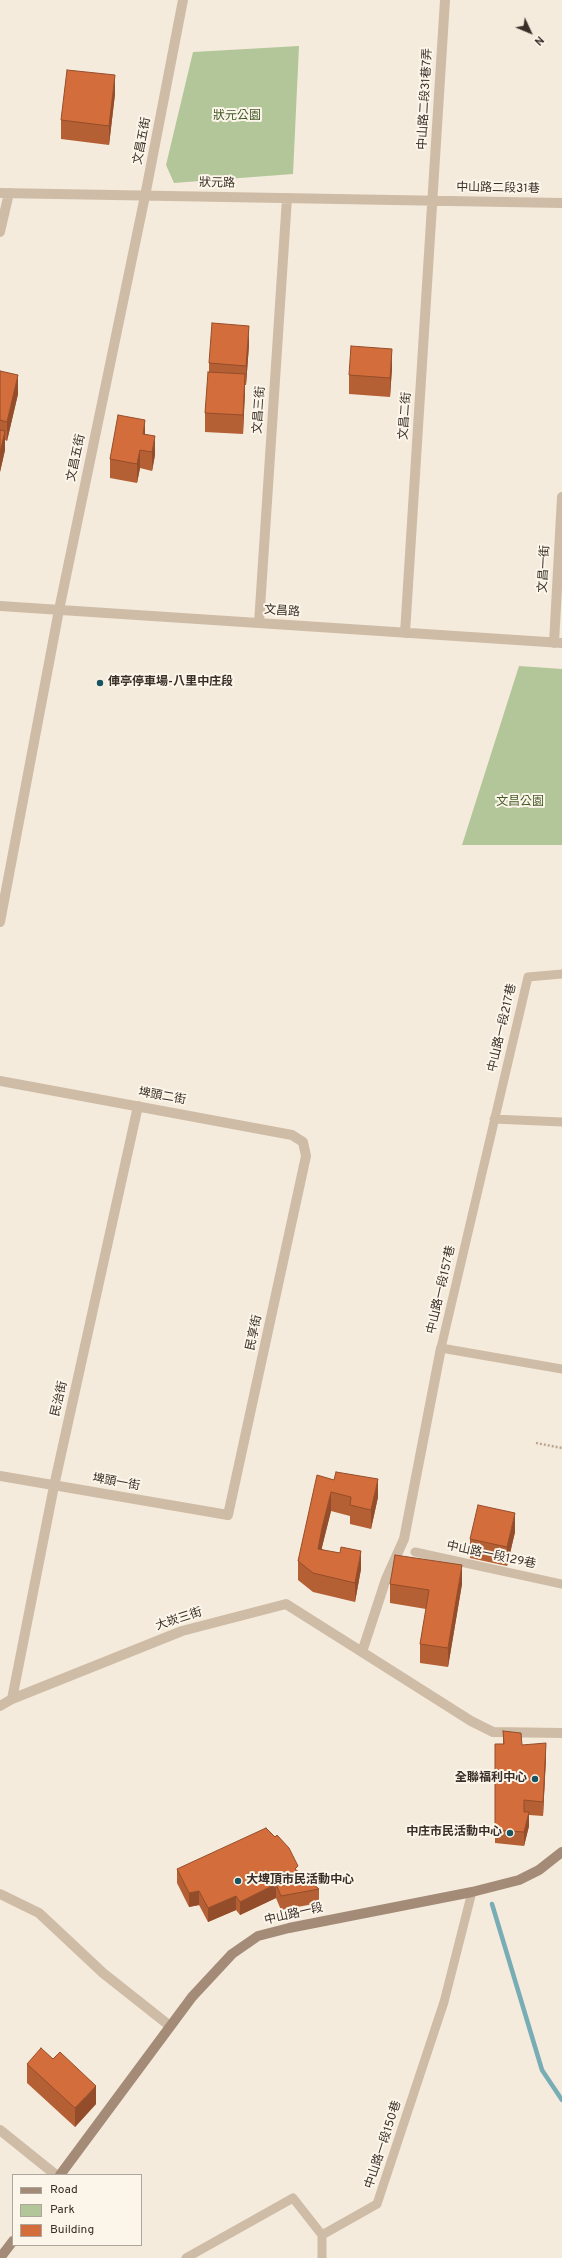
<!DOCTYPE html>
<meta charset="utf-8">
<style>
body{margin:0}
#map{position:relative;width:562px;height:2258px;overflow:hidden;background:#f5ebdc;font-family:Overpass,sans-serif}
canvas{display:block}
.legend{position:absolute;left:12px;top:2174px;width:130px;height:72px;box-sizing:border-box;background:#fcf5e9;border:1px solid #aea69c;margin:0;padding:5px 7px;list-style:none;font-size:12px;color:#3a2f28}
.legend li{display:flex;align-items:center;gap:8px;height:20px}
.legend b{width:20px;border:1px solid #aea69c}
.north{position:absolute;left:510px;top:12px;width:40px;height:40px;-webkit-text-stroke:3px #fcf5e9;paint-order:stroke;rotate:134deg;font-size:11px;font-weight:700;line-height:16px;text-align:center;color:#3a2f28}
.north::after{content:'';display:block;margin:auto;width:14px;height:18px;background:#3a2f28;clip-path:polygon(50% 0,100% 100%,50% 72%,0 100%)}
</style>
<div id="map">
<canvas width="562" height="2258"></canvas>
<ul class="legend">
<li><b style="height:5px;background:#a38b77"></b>Road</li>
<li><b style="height:11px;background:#b3c69a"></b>Park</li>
<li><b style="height:11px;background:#d36e3c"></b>Building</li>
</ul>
<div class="north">N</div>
</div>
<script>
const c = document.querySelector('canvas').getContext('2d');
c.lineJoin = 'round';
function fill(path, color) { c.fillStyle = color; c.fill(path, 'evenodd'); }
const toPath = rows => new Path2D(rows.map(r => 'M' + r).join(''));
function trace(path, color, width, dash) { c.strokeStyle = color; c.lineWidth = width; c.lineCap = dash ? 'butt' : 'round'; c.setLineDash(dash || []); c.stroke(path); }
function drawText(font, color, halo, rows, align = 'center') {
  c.font = font + ' Overpass,"Noto Sans TC",sans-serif'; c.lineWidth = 4; c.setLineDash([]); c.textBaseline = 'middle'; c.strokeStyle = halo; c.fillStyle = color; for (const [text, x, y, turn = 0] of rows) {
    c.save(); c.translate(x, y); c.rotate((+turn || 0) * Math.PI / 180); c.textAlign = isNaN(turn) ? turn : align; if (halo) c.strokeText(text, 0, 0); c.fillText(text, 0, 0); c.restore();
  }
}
const green = toPath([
 [299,46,293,174,174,183,166,165,193,52],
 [519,666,562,669,562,845,462,845]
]);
const stream = toPath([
 [492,1904,542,2070,562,2100]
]);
const path = toPath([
 [536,1443,562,1448]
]);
const service = toPath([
 [562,974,528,977,441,1348,562,1369],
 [494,1119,562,1122],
 [415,1552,562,1584],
 [186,2258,293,2198,322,2235,377,2204,444,2002,472,1892],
 [322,2258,322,2235]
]);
const minor = toPath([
 [0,193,562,203],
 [0,232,9,193],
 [0,606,562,643],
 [259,623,287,198],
 [405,633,445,0],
 [554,643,562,497],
 [0,922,59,610,145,196,183,0],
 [0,1081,292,1135,303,1142,306,1156,228,1515,0,1476],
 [441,1348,404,1539,386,1579,362,1652,471,1721,493,1732,562,1733],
 [12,1699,54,1486,138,1106],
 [0,1706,12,1699,182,1631,286,1604,362,1652],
 [0,1894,39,1913,103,1973,170,2026],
 [0,2130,56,2175]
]);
const secondary = toPath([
 [60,2175,192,1997,232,1954,258,1936,289,1928,472,1892,519,1880,539,1870,562,1852],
 [0,2258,13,2241]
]);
const wall = toPath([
 [115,94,109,145,61,139,61,120],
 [249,345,246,385,245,385,243,434,205,432,205,413,209,372,209,363],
 [392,368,390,397,349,394,349,375],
 [0,371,18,394,7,441,5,440,5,450,0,472],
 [145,434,155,455,152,471,140,468,137,483,110,478,110,459],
 [334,1480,378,1497,371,1529,350,1524,350,1516,331,1511,322,1547,322,1549,361,1569,355,1602,313,1592,298,1580,298,1561],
 [515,1532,507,1566,470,1558,470,1539],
 [390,1584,462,1584,448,1667,420,1663,420,1644,426,1609,390,1603],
 [503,1731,522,1745,546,1757,543,1816,529,1815,529,1826,524,1846,495,1843,495,1744,503,1744],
 [177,1869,298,1871,319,1889,319,1903,281,1910,276,1898,240,1915,236,1910,208,1922,199,1905,189,1907,177,1883],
 [27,2064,96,2104,75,2127,27,2083]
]);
const shadedWall = toPath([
 [115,75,115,94,109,145,109,126],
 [249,326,249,345,246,385,246,366],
 [392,349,392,368,390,397,390,378],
 [245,374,245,393,243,434,243,415],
 [18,375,18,394,7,441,7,422],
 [145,420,145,439,143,434],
 [5,431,5,450,0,472,0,453],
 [155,436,155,455,152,471,152,452],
 [140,450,140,468,137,483,137,464],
 [378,1479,378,1497,371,1529,371,1510],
 [331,1492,331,1511,322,1547,318,1568,318,1549,322,1528],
 [515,1513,515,1532,507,1566,507,1547],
 [361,1551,361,1569,355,1602,355,1583],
 [462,1565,462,1584,448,1667,448,1648],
 [546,1743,546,1757,543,1816,543,1802],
 [529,1812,529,1826,524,1846,524,1832],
 [276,1884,276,1898,240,1915,240,1902],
 [199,1891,199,1905,189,1907,189,1893],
 [236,1896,236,1910,208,1922,208,1908],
 [96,2086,96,2104,75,2127,75,2108]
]);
const building = toPath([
 [67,70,115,75,109,126,61,120,67,70],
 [212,323,249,326,246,366,209,363,212,323],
 [351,346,392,349,390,378,349,375,351,346],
 [0,371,18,375,7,422,0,420,0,371],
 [208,372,245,374,243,415,205,413,208,372],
 [118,415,145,420,143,434,155,436,152,452,140,450,137,464,110,459,118,415],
 [0,430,5,431,0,453,0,430],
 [336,1472,378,1479,371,1510,350,1505,351,1497,331,1492,322,1528,318,1549,340,1553,341,1547,361,1551,355,1583,313,1573,298,1561,317,1475,334,1480,336,1472],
 [478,1505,515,1513,507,1547,470,1539,478,1505],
 [395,1555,462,1565,448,1648,420,1644,429,1590,390,1584,395,1555],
 [503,1731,521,1733,522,1745,546,1743,543,1802,524,1800,524,1812,529,1812,524,1832,495,1830,495,1744,504,1744,503,1731],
 [266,1828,275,1837,277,1835,289,1848,298,1866,295,1869,319,1889,281,1896,276,1884,240,1902,236,1896,208,1908,199,1891,189,1893,177,1869,266,1828],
 [41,2048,53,2059,60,2052,96,2086,75,2108,27,2064,41,2048]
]);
const markers = [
 [100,683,4,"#185561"],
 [535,1779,4,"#185561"],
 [510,1833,4,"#185561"],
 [238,1881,4,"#185561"]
];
const streetNames = [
 ["中山路二段31巷7弄",426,99,-87],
 ["文昌五街",143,141,-79],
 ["狀元路",217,184,1],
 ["中山路二段31巷",498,189,1],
 ["文昌三街",260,410,-86],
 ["文昌二街",406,416,-86],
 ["文昌五街",77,458,-78],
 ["文昌一街",545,569,-87],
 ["文昌路",282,612,4],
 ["中山路一段217巷",503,1028,-77],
 ["埤頭二街",162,1097,10],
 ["中山路一段157巷",442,1290,-77],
 ["民享街",255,1333,-78],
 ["民治街",60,1399,-77],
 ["埤頭一街",116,1483,10],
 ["中山路一段129巷",491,1556,12],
 ["大崁三街",179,1620,-18],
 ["中山路一段",294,1915,-13],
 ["中山路一段150巷",384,2145,-72]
];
const parkNames = [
 ["狀元公園",237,117],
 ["文昌公園",520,803]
];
const poiNames = [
 ["俥亭停車場-八里中庄段",108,683],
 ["全聯福利中心",527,1779,"right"],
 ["中庄市民活動中心",502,1833,"right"],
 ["大埤頂市民活動中心",246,1881]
];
fill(green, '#b3c69a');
trace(stream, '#78adb5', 4.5);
trace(path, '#bba690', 2.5, [2, 2]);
trace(service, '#cfbca6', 9);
trace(minor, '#cfbca6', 10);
trace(secondary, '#a38b77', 10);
fill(wall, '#b55f34');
fill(shadedWall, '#944d2a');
fill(building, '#d36e3c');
trace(building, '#944d2a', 1);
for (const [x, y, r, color] of markers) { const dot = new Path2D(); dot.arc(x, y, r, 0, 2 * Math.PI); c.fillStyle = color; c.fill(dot); trace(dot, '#fcf5e9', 1.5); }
drawText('12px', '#3a2f28', '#fcf5e9', streetNames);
drawText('12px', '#445b29', '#fcf5e9', parkNames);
drawText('bold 12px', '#3a2f28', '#fcf5e9', poiNames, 'left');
</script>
